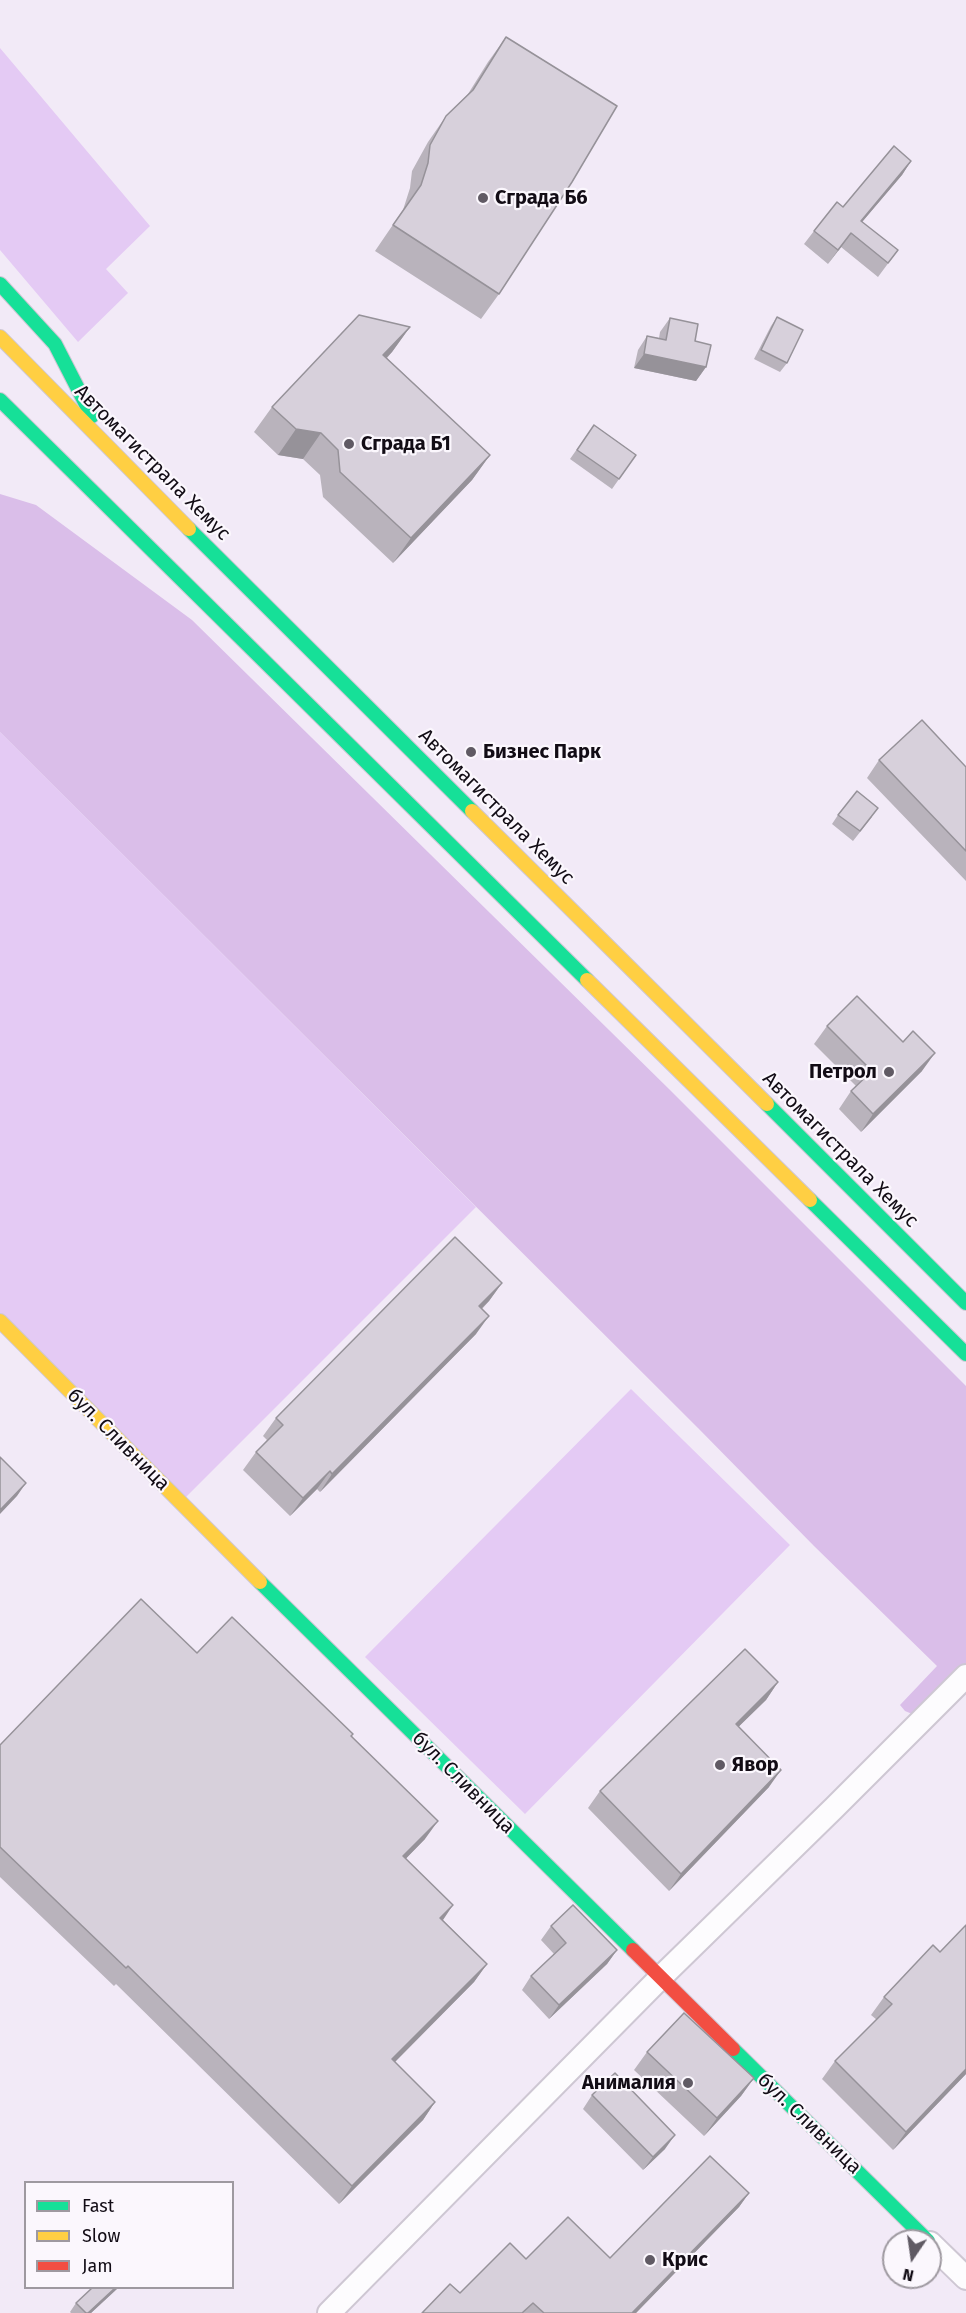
<!DOCTYPE html>
<meta charset="utf-8">
<style>
body{margin:0}
#map{position:relative;width:966px;height:2313px;overflow:hidden;background:#f2eaf7;font-family:"Fira Sans",sans-serif}
canvas{display:block}
.legend{position:absolute;left:24px;top:2181px;width:210px;height:108px;box-sizing:border-box;background:#fbf7fd;border:2px solid #9e99a0;margin:0;padding:8px 10px;list-style:none;font-size:18px;color:#120c15}
.legend li{display:flex;align-items:center;gap:12px;height:30px}
.legend b{width:30px;border:2px solid #9e99a0}
.north{position:absolute;left:882px;top:2229px;width:60px;height:60px;box-sizing:border-box;background:#fbf7fd;border:2px solid #9e99a0;border-radius:50%;rotate:193deg;font-size:16px;font-weight:700;line-height:24px;text-align:center;color:#120c15}
.north::after{content:'';display:block;margin:auto;width:21px;height:27px;background:#605a64;clip-path:polygon(50% 0,100% 100%,50% 72%,0 100%)}
</style>
<div id="map">
<canvas width="966" height="2313"></canvas>
<ul class="legend">
<li><b style="height:8px;background:#16e098"></b>Fast</li>
<li><b style="height:8px;background:#ffcf43"></b>Slow</li>
<li><b style="height:8px;background:#f24e42"></b>Jam</li>
</ul>
<div class="north">N</div>
</div>
<script>
const c = document.querySelector('canvas').getContext('2d');
c.lineJoin = 'round';
function fill(path, color) { c.fillStyle = color; c.fill(path, 'evenodd'); }
const toPath = rows => new Path2D(rows.map(r => 'M' + r).join(''));
function trace(path, color, width, dash) { c.strokeStyle = color; c.lineWidth = width; c.lineCap = dash ? 'butt' : 'round'; c.setLineDash(dash || []); c.stroke(path); }
function drawText(font, color, halo, rows, align = 'center') {
  c.font = font + ' "Fira Sans",sans-serif'; c.lineWidth = 4.5; c.setLineDash([]); c.textBaseline = 'middle'; c.strokeStyle = halo; c.fillStyle = color; for (const [text, x, y, turn = 0] of rows) {
    c.save(); c.translate(x, y); c.rotate((+turn || 0) * Math.PI / 180); c.textAlign = isNaN(turn) ? turn : align; if (halo) c.strokeText(text, 0, 0); c.fillText(text, 0, 0); c.restore();
  }
}
const green = toPath([
 [0,48,150,226,106,269,128,293,78,342,0,250],
 [0,732,476,1207,185,1498,0,1319],
 [631,1389,790,1545,525,1814,365,1657]
]);
const forest = toPath([
 [0,494,36,505,192,620,669,1089,966,1386,966,1664,917,1716,905,1711,900,1705,937,1666,814,1546,698,1428,0,732]
]);
const street = toPath([
 [930,2243,966,2278],
 [329,2313,660,1978,834,1808,966,1676]
]);
const fast = toPath([
 [0,284,55,344,92,416],
 [0,400,587,980],
 [189,529,472,811],
 [767,1104,966,1303],
 [810,1200,966,1354],
 [260,1582,633,1950],
 [733,2049,928,2241]
]);
const slow = toPath([
 [0,337,189,529],
 [472,811,767,1104],
 [587,980,810,1200],
 [0,1321,260,1582]
]);
const jam = toPath([
 [633,1950,733,2049]
]);
const wall = toPath([
 [506,37,499,294,481,319,375,251,403,210,410,188,412,171,428,142,446,116,468,94,488,62],
 [911,161,902,175,862,222,898,250,878,277,841,247,828,264,804,244,814,231,843,207],
 [777,317,787,363,780,372,754,359,771,326],
 [670,318,695,341,706,367,696,381,634,368,638,350,647,336,659,338,660,332],
 [410,327,392,352,387,358,490,455,472,480,393,563,323,497,320,475,303,459,278,455,254,432,272,407],
 [594,425,636,455,612,489,570,459],
 [879,760,966,767,966,881,867,778],
 [838,815,872,817,853,841,832,824],
 [827,1026,922,1071,861,1132,839,1109,851,1091,856,1086,814,1044],
 [502,1283,489,1301,482,1309,476,1334,320,1492,317,1489,290,1516,243,1470,256,1452,267,1440,263,1436,276,1418],
 [197,1653,352,1736,425,1839,406,1858,443,1920,487,1964,474,1982,395,2062,435,2102,423,2120,339,2204,116,1984,114,1986,0,1877,0,1745],
 [778,1682,766,1700,738,1727,769,1787,669,1891,588,1808,600,1791],
 [551,1926,617,1950,607,1964,549,2019,522,1990,531,1976,554,1954,541,1940],
 [884,1997,966,2074,893,2150,822,2079,835,2061,877,2020,871,2015],
 [647,2052,754,2078,741,2096,704,2136,634,2070],
 [592,2095,665,2149,643,2170,583,2109],
 [749,2193,739,2207,636,2313,422,2313,526,2259,610,2258],
 [118,2288,91,2313,71,2313,70,2312,76,2303]
]);
const shadedWall = toPath([
 [911,161,902,175,851,235,861,221],
 [851,233,841,247,828,264,838,250],
 [410,327,392,352,365,380,383,355],
 [644,354,706,367,696,381,634,368],
 [296,429,321,433,303,459,278,455],
 [490,455,472,480,393,563,411,538],
 [935,1053,922,1071,861,1132,873,1114],
 [502,1283,489,1301,466,1324,479,1306],
 [489,1316,476,1334,320,1492,332,1474],
 [330,1471,317,1489,290,1516,303,1498],
 [26,1483,17,1496,0,1514,0,1510],
 [778,1682,766,1700,723,1742,736,1724],
 [781,1770,769,1787,669,1891,681,1874],
 [438,1821,425,1839,391,1874,403,1856],
 [453,1905,441,1923,440,1918],
 [617,1950,607,1964,549,2019,559,2005],
 [487,1964,474,1982,380,2077,392,2059],
 [966,2069,966,2074,893,2150,906,2132],
 [754,2078,741,2096,704,2136,717,2118],
 [435,2102,423,2120,339,2204,352,2186],
 [675,2135,665,2149,643,2170,653,2157],
 [749,2193,739,2207,636,2313,632,2313],
 [115,2288,118,2288,91,2313,88,2313]
]);
const building = toPath([
 [506,37,617,106,572,182,499,294,393,225,421,185,428,163,430,145,446,116,473,90,506,37],
 [894,146,911,161,861,221,898,250,888,263,851,233,838,250,814,231,837,202,843,207,894,146],
 [359,315,410,327,383,355,490,455,411,538,340,472,338,450,321,433,296,429,272,407,359,315],
 [777,317,803,330,787,363,761,350,777,317],
 [670,318,698,324,695,341,711,345,706,367,644,354,647,336,666,340,670,318],
 [594,425,636,455,619,479,577,450,594,425],
 [922,720,966,767,966,851,879,760,922,720],
 [857,791,878,808,860,831,838,815,857,791],
 [857,996,903,1042,913,1031,935,1053,873,1114,851,1091,872,1071,827,1026,857,996],
 [455,1237,502,1283,479,1306,489,1316,332,1474,330,1471,303,1498,256,1452,283,1425,276,1418,455,1237],
 [0,1457,26,1483,0,1510,0,1457],
 [141,1599,197,1653,232,1617,353,1734,351,1736,438,1821,403,1856,453,1905,440,1918,487,1964,392,2059,435,2102,352,2186,128,1966,126,1968,0,1847,0,1745,141,1599],
 [745,1649,778,1682,736,1724,781,1770,681,1874,600,1791,745,1649],
 [573,1905,617,1950,559,2005,531,1976,566,1943,551,1926,573,1905],
 [966,1925,966,2069,906,2132,835,2061,892,2004,884,1997,933,1945,940,1952,966,1925],
 [684,2013,754,2078,717,2118,647,2052,684,2013],
 [615,2073,675,2135,653,2157,592,2095,615,2073],
 [710,2156,749,2193,632,2313,544,2313,533,2303,522,2313,422,2313,450,2284,460,2293,510,2243,526,2259,568,2217,610,2258,710,2156],
 [92,2288,115,2288,88,2313,86,2313,76,2303,92,2288]
]);
const markers = [
 [483,198,6,"#605a64"],
 [349,444,6,"#605a64"],
 [471,752,6,"#605a64"],
 [889,1072,6,"#605a64"],
 [720,1765,6,"#605a64"],
 [688,2083,6,"#605a64"],
 [650,2260,6,"#605a64"]
];
const poiNames = [
 ["Сграда Б6",495,198],
 ["Сграда Б1",361,444],
 ["Бизнес Парк",483,752],
 ["Петрол",877,1072,"right"],
 ["Явор",732,1765],
 ["Анималия",676,2083,"right"],
 ["Крис",662,2260]
];
const streetNames = [
 ["Автомагистрала Хемус",152,463,45],
 ["Автомагистрала Хемус",496,807,45],
 ["Автомагистрала Хемус",840,1150,45],
 ["бул. Сливница",118,1440,45],
 ["бул. Сливница",463,1783,45],
 ["бул. Сливница",809,2124,44]
];
fill(green, '#e4caf4');
fill(forest, '#dabee9');
trace(street, '#cec7d3', 26);
trace(fast, '#cec7d3', 16);
trace(slow, '#cec7d3', 16);
trace(jam, '#cec7d3', 16);
trace(street, '#fdfcfe', 22);
trace(fast, '#16e098', 14);
trace(slow, '#ffcf43', 14);
trace(jam, '#f24e42', 14);
fill(wall, '#b9b3bc');
fill(shadedWall, '#969299');
fill(building, '#d7d0db');
trace(building, '#969299', 1.5);
for (const [x, y, r, color] of markers) { const dot = new Path2D(); dot.arc(x, y, r, 0, 2 * Math.PI); c.fillStyle = color; c.fill(dot); trace(dot, '#fbf7fd', 2); }
drawText('bold 20px', '#120c15', '#fbf7fd', poiNames, 'left');
drawText('20px', '#120c15', '#fbf7fd', streetNames);
</script>
